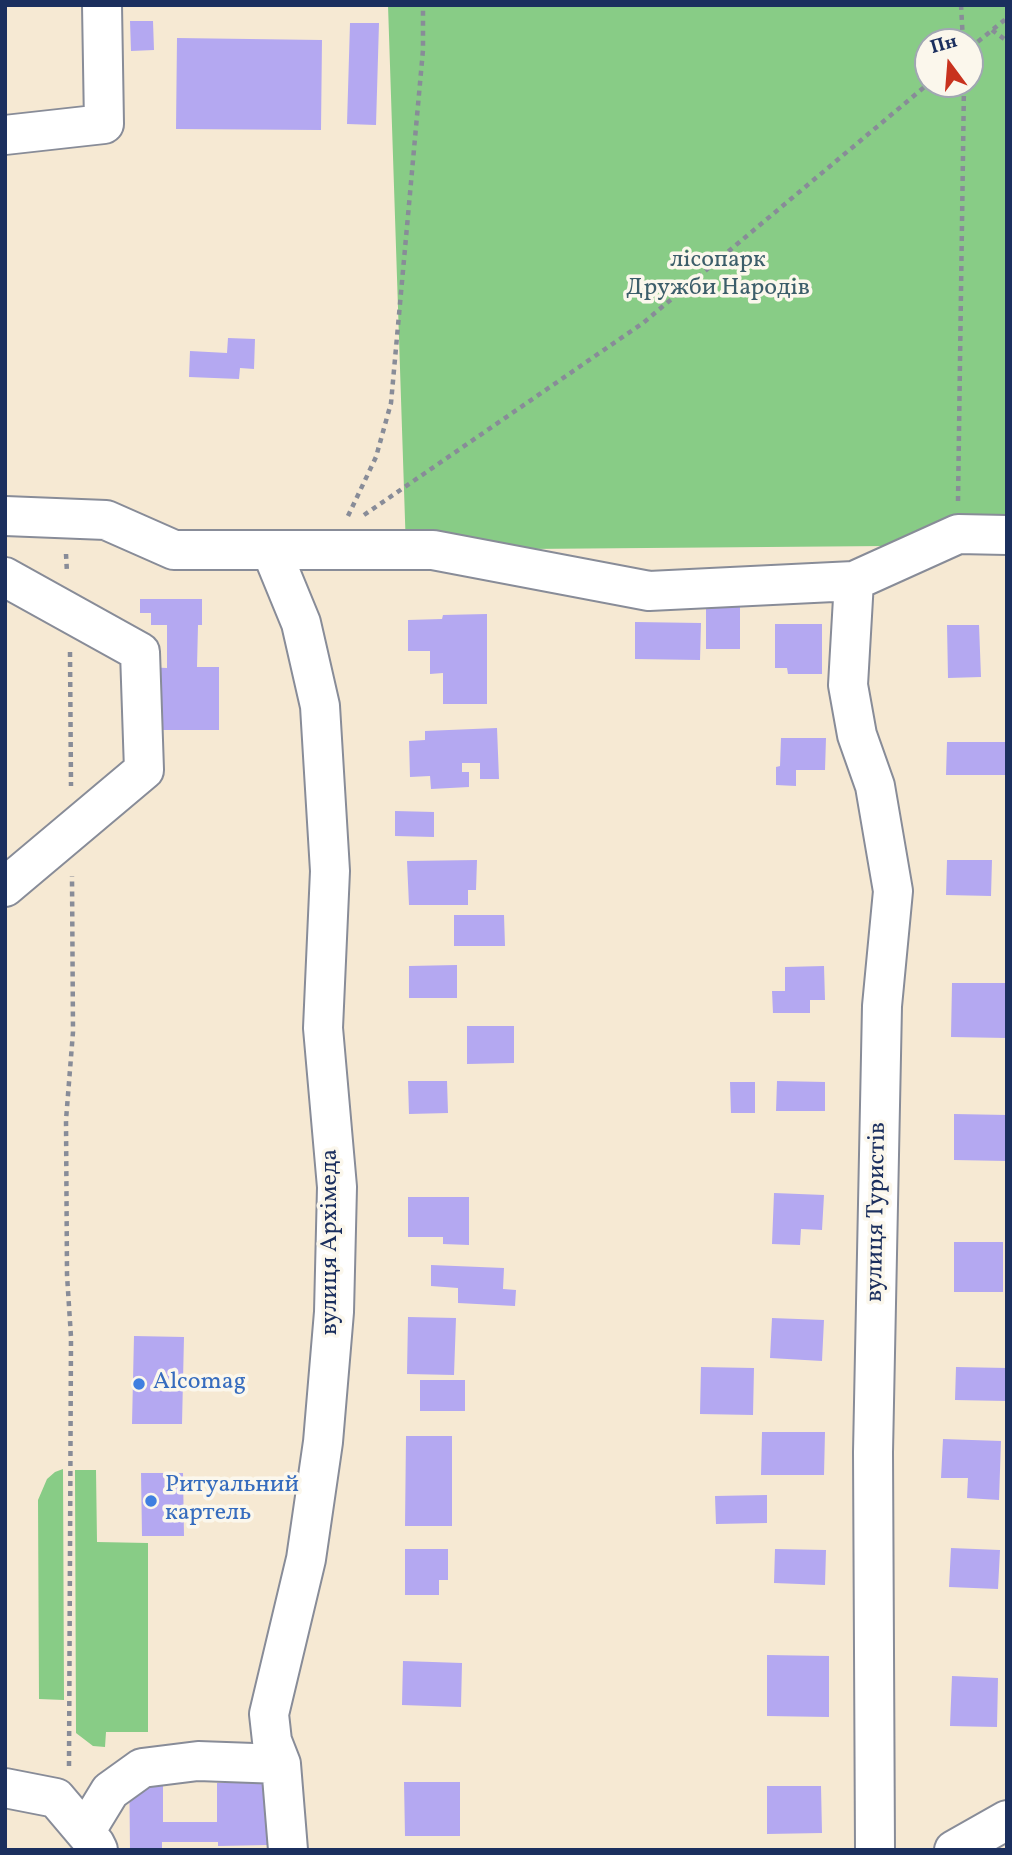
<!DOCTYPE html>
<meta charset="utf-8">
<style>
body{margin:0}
#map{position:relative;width:1012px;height:1855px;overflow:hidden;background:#f6e9d3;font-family:Vollkorn,serif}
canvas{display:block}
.frame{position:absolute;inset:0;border:7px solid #1b2f5e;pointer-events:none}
.north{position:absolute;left:914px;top:28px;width:70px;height:70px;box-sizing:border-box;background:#fbf7ec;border:2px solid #a1a7b3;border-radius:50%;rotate:344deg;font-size:19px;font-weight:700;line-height:28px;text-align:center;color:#1b2f5e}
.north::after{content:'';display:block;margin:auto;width:24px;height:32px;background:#c8321e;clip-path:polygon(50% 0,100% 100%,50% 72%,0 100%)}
</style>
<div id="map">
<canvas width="1012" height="1855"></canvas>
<div class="frame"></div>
<div class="north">Пн</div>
</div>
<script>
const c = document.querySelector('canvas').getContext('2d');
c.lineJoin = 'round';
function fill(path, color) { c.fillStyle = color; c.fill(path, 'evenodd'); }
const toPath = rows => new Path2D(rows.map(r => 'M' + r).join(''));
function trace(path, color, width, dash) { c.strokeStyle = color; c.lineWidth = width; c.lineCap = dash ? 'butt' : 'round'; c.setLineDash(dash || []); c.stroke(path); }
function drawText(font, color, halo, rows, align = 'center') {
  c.font = font + ' Vollkorn,serif'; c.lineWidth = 7; c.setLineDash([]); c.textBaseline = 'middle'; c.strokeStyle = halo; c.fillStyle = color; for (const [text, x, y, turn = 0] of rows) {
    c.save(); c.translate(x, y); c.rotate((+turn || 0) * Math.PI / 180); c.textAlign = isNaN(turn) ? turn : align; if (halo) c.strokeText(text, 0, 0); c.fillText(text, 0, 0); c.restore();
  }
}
const green = toPath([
 [388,5,1007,5,1007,545,406,550],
 [928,42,970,42,970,84,928,84],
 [63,1469,64,1700,39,1699,38,1500,47,1479,55,1472],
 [75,1470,96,1470,97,1542,148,1543,148,1732,106,1732,105,1747,93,1746,76,1733]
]);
const building = toPath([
 [130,21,153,21,154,50,131,51],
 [350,23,379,23,376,125,347,124],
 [177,38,322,40,321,130,176,129],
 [228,338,255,339,254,369,240,368,239,379,189,377,190,351,227,353],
 [140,599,202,599,202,625,198,625,197,667,219,667,219,730,144,730,144,667,167,668,167,625,151,625,151,613,140,613],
 [706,604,740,604,740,649,706,649],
 [487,614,487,704,443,704,443,673,430,674,430,651,408,651,408,620,442,619,443,615],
 [635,622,701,623,700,660,635,659],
 [775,624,822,624,822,674,788,674,787,668,775,668],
 [947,625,979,625,981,677,948,678],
 [497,728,499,779,480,779,480,763,462,763,462,772,469,772,469,787,431,789,430,776,410,777,409,741,425,740,425,731],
 [781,738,826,738,825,770,796,770,796,786,776,785,776,767,780,766],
 [947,742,1007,742,1007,775,946,775],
 [395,811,434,812,434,837,395,836],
 [477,860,476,890,468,890,468,905,409,905,407,861],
 [947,860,992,860,991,896,946,895],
 [454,915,504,915,505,946,454,946],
 [457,965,457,998,409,998,409,966],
 [824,966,825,1000,810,1000,810,1013,773,1013,772,991,785,991,785,967],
 [952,983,1007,983,1007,1038,951,1037],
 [467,1026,514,1026,514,1063,467,1064],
 [408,1081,447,1081,448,1113,409,1114],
 [777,1081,825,1082,825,1111,776,1111],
 [730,1082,755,1082,755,1113,731,1113],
 [954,1114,1007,1115,1007,1161,954,1160],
 [774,1193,824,1195,822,1230,801,1229,800,1245,772,1244],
 [408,1197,469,1197,469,1245,443,1244,443,1237,408,1237],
 [954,1242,1003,1242,1003,1292,954,1292],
 [431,1265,504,1268,503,1289,516,1290,515,1306,458,1303,458,1288,431,1286],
 [408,1317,456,1318,454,1375,407,1374],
 [772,1318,824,1320,822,1361,770,1358],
 [134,1336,184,1337,182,1424,132,1424],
 [701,1367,754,1368,753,1415,700,1414],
 [956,1367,1007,1368,1007,1401,955,1400],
 [420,1380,465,1380,465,1411,420,1411],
 [762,1432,825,1432,824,1475,761,1475],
 [406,1436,452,1436,452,1526,405,1526],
 [943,1439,1001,1441,999,1500,967,1498,968,1478,941,1478],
 [141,1473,183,1473,184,1536,142,1536],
 [767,1495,767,1523,716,1524,715,1496],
 [951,1548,1000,1550,998,1589,949,1587],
 [405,1549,448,1549,448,1580,439,1580,439,1595,405,1595],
 [775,1549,826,1550,825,1585,774,1583],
 [767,1655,829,1656,829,1717,767,1716],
 [403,1661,462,1663,461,1707,402,1705],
 [952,1676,998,1678,997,1727,950,1726],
 [129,1752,163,1752,163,1822,217,1822,217,1783,266,1782,267,1845,218,1846,218,1842,162,1842,162,1850,130,1850],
 [404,1782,460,1782,460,1836,405,1836],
 [767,1786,821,1786,822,1833,767,1834]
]);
const path = toPath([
 [961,5,963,42],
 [992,30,1007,41],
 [970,48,1007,18],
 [958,501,964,84],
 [364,515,643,323,928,84],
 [348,516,376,457,391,403,423,50,423,5],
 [66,554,67,573],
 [70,652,71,786],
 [69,1766,71,1337,67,1275,66,1120,73,1032,72,876]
]);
const minor = toPath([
 [5,135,104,124,102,5],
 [5,516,106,520,174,550,433,550,649,591,854,581,958,534,1007,535],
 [271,550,301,623,320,706,330,871,323,1028,337,1187,334,1312,323,1442,306,1559,269,1714,272,1741,281,1764,288,1850],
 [5,577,140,652,144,770,5,887],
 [854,581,848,685,857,735,875,786,893,891,882,1006,873,1452,875,1850],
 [5,1788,56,1798,95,1844,98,1850],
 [85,1832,110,1791,142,1768,198,1761,281,1764],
 [954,1850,1007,1820]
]);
const markers = [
 [139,1384,7,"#3f7fe0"],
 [151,1501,7,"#3f7fe0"]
];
const parkNames = [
 ["лісопарк",718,262],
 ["Дружби Народів",718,290]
];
const streetNames = [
 ["вулиця Туристів",878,1212,-89],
 ["вулиця Архімеда",332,1242,-90]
];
const shopNames = [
 ["Alcomag",153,1384],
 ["Ритуальний",165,1487],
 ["картель",165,1515]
];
fill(green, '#88cc86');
fill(building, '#b4a8f1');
trace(minor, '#888c98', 42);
trace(path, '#888c98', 4.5, [5, 5]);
trace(minor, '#fff', 38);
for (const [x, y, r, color] of markers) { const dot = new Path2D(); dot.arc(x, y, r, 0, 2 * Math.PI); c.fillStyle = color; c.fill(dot); trace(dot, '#fbf7ec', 2.5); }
drawText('24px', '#3c5e6a', '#fbf7ec', parkNames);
drawText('24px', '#1b2f5e', '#fbf7ec', streetNames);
drawText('24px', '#366cbe', '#fbf7ec', shopNames, 'left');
</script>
